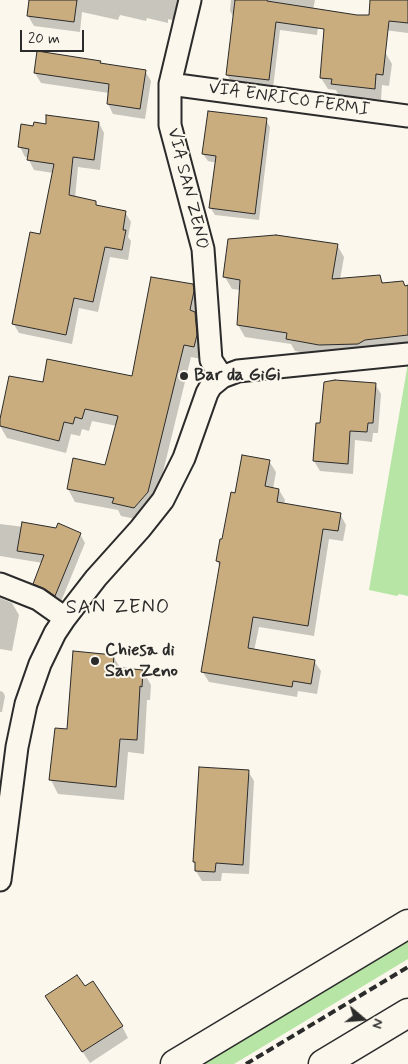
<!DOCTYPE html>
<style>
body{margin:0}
#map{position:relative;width:408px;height:1064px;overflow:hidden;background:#fbf7ec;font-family:Mynerve,sans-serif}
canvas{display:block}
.north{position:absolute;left:338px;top:994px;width:50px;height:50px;-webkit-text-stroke:4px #fbf7ec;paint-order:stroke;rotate:108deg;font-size:14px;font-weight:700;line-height:20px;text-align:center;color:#2b2b2b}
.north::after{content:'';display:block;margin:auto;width:18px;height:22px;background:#2b2b2b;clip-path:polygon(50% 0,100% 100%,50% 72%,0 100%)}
.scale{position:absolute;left:20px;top:30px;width:64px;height:22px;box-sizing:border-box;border:2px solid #2b2b2b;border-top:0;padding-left:6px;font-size:15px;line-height:18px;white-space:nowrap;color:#2b2b2b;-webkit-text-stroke:4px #fbf7ec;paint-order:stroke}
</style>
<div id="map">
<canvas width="408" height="1064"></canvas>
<div class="north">N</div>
<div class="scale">20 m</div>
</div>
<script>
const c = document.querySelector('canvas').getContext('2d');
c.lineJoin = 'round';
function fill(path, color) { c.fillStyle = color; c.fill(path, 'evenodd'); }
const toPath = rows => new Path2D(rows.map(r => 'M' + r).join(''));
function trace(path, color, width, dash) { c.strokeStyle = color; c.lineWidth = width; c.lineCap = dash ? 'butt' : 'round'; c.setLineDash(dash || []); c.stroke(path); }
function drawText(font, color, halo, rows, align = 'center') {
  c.font = font + ' Mynerve,sans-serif'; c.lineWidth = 4; c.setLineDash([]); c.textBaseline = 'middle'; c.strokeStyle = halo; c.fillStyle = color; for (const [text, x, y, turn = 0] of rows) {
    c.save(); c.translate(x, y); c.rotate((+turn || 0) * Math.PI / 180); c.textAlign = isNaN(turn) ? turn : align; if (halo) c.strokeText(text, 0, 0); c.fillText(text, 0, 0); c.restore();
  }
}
const green = toPath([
 [408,363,408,596,399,594,397,596,369,590],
 [408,935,408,959,234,1064,192,1064]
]);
const shadow = toPath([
 [30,0,187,0,180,22,168,19,168,23,147,18,146,21,120,15,118,20,82,12,80,32,34,26,28,16],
 [231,0,315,0,313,10,319,18,317,35,280,30,273,88,232,83,227,75,234,18,230,11],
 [372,0,408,0,408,33,376,29],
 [385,52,392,64,389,86,382,85,381,100,339,96,336,90,328,89,321,78],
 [100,62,102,65,145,71,151,81,145,119,113,114,108,104,109,93,41,83,35,73],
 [266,120,270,127,259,220,215,215,210,207,217,163,208,161,203,154],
 [99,123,104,133,100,170,78,167,75,198,95,202,98,207,125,212,131,222,128,237,131,241,128,260,110,257,98,312,79,308,72,344,19,333,13,323,41,235,53,173,34,170,29,160,29,157,25,157,20,147,34,127,47,125],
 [337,245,344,257,340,280,379,276,384,284,408,287,408,347,327,357,295,351,291,344,245,337,238,325,241,290,232,289,225,277],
 [192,285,200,298,201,359,191,357,155,505,141,520,121,516,118,510,75,502,68,489,105,466,117,426,92,421,89,431,82,429,80,436,71,434,66,453,7,438,0,426,44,384,133,377],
 [375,384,381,394,378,433,373,433,372,442,355,440,353,474,320,471,314,461,321,425],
 [269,461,276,472,273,489,279,490,285,500,284,505,340,514,346,525,343,541,329,539,314,636,259,627,254,651,314,661,321,671,317,694,298,691,297,697,209,682,202,671,220,567,217,561,236,495],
 [0,524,80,534,85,543,60,604,40,593,34,583,43,563,0,556],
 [0,598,12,603,19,615,12,651,0,649],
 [113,656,121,669,143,671,151,685,150,700,147,700,144,754,128,752,124,800,58,794,51,780,68,730],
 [0,691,3,692,5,696,2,712,0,712],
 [248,771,254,781,249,874,222,873,221,881,202,881,196,871,196,865,194,861],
 [84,988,122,1026,128,1038,90,1063,53,1007]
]);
const building = toPath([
 [29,0,77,0,74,22,27,16,29,0],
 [235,0,267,0,267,1,357,15,369,15,370,0,408,0,408,23,389,21,383,75,376,74,375,89,331,84,332,79,320,78,324,29,276,22,269,80,226,75,235,0],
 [37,51,101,61,100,63,146,70,140,109,107,104,109,84,34,73,37,51],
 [208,111,267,118,255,214,209,208,216,156,202,154,208,111],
 [46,115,99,122,94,160,73,157,69,195,96,201,96,205,126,211,123,230,126,230,122,250,105,247,93,302,74,298,66,335,12,324,30,232,40,234,54,164,27,160,29,149,18,147,21,124,33,126,34,122,46,124,46,115],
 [276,235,338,244,332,279,380,275,382,283,403,281,405,286,408,285,408,335,365,340,358,344,319,345,286,339,287,333,237,325,240,280,223,277,228,239,276,235],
 [151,277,193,284,194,291,190,310,195,312,197,335,194,347,184,345,148,492,134,508,112,503,114,498,67,489,73,458,105,465,118,416,85,409,82,419,75,417,73,424,64,422,59,441,0,426,0,419,9,376,43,382,47,359,132,376,151,277],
 [335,380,376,383,373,423,368,423,367,432,350,431,348,464,313,461,316,423,320,423,324,382,335,380],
 [242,455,270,460,265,486,279,489,277,502,341,513,338,531,323,529,308,626,253,617,248,648,315,660,311,684,293,681,292,687,201,672,220,562,216,561,220,539,222,539,231,492,235,493,242,455],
 [22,522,56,528,58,523,81,533,55,596,45,589,33,584,44,555,17,551,22,522],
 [73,651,114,655,113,667,143,670,142,687,140,686,137,740,120,739,116,787,49,780,55,728,67,729,73,651],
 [199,767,249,770,243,865,216,863,215,872,195,871,195,862,193,862,199,767],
 [77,975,85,986,93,981,123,1026,82,1052,45,996,77,975]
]);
const street = toPath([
 [190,0,170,84,170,125,203,249,211,360,222,377],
 [170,84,408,116],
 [0,584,38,599,65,618],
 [0,880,17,747,26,704,40,664,55,633,65,618,96,578,140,529,163,500,184,458,207,393,211,386,222,377,238,371,408,354]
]);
const secondary = toPath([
 [175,1064,408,924],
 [323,1064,408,1013]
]);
const rail = toPath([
 [246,1064,408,967]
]);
const markers = [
 [184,376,5,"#2b2b2b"],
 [95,661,5,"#2b2b2b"]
];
const streetNames = [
 ["VIA ENRICO FERMI",289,100,8],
 ["VIA SAN ZENO",187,189,76]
];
const poiNames = [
 ["Bar da GiGi",194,376],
 ["Chiesa di",105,651],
 ["San Zeno",105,672]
];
const quarterNames = [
 ["SAN ZENO",118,609]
];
fill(green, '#b6e5a5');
fill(shadow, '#0003');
fill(building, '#caad7f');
trace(building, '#2b2b2b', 1);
trace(street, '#2b2b2b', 25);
trace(secondary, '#2b2b2b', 31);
trace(street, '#fbf7ec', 21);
trace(secondary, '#fbf7ec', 28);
trace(rail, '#2b2b2b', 4, [8, 4]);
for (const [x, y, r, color] of markers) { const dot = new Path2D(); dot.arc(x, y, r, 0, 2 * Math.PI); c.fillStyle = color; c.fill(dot); trace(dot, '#fbf7ec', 2); }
drawText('18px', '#2b2b2b', '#fbf7ec', streetNames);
drawText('bold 18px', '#2b2b2b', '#fbf7ec', poiNames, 'left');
c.letterSpacing = '1px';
drawText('20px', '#2b2b2b', '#fbf7ec', quarterNames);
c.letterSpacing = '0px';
</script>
